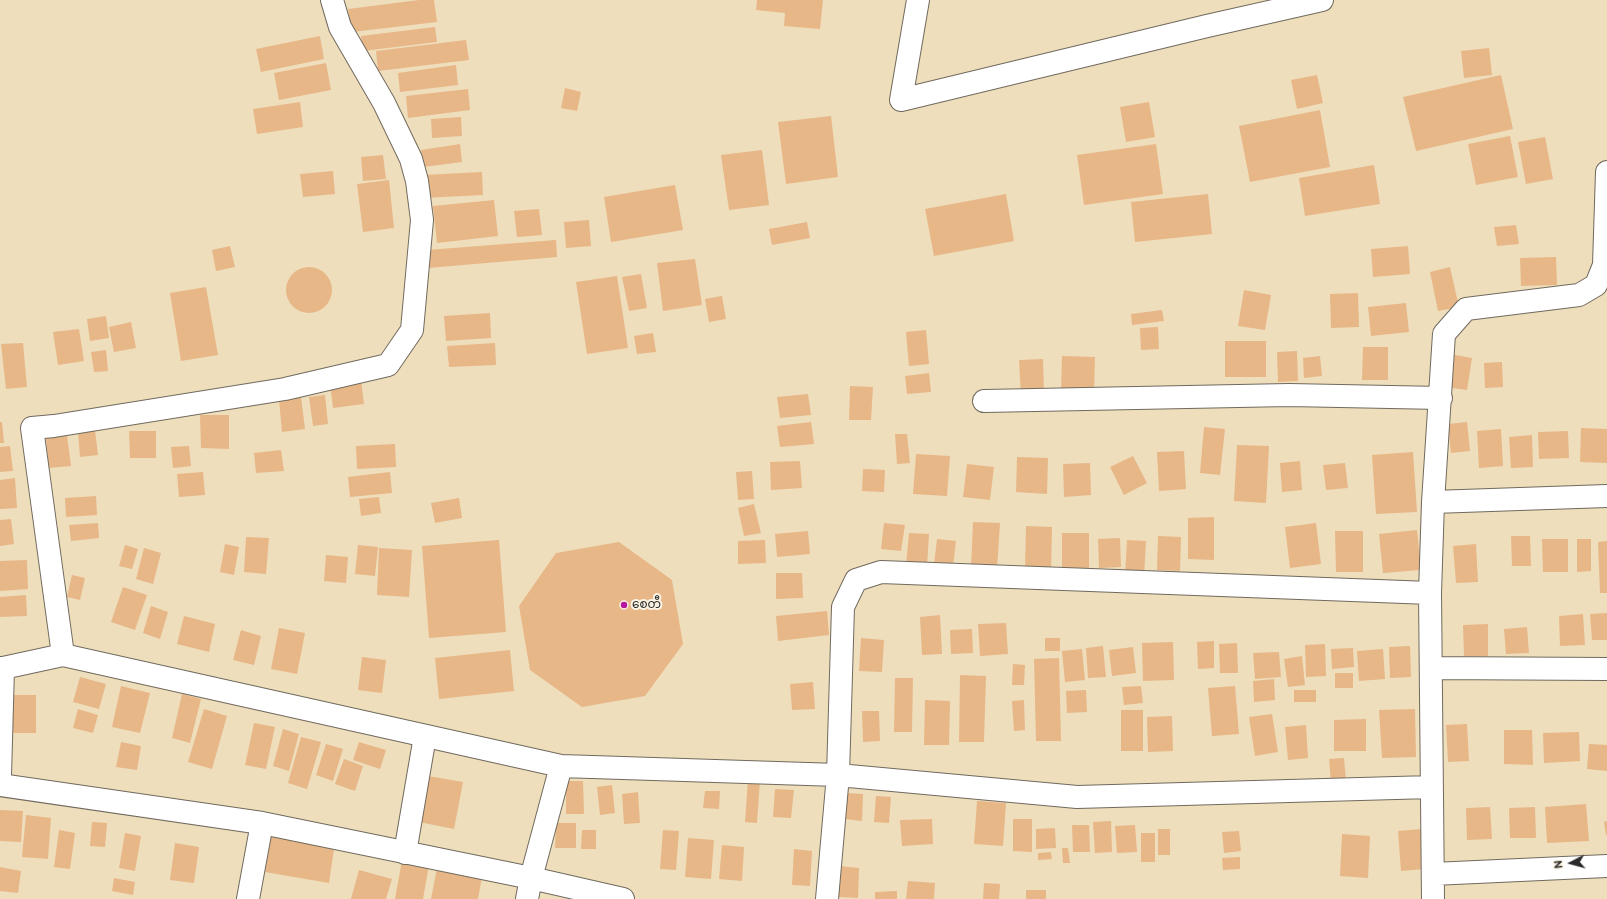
<!DOCTYPE html>
<meta charset="utf-8">
<style>
body{margin:0}
#map{position:relative;width:1607px;height:899px;overflow:hidden;background:#efdebc;font-family:"Balsamiq Sans",sans-serif}
canvas{display:block}
.north{position:absolute;left:1551px;top:843px;width:40px;height:40px;-webkit-text-stroke:3px #fcf5e5;paint-order:stroke;rotate:264deg;font-size:11px;font-weight:700;line-height:16px;text-align:center;color:#2b2b2b}
.north::after{content:'';display:block;margin:auto;width:14px;height:18px;background:#2b2b2b;clip-path:polygon(50% 0,100% 100%,50% 72%,0 100%)}
</style>
<div id="map">
<canvas width="1607" height="899"></canvas>
<div class="north">N</div>
</div>
<script>
const c = document.querySelector('canvas').getContext('2d');
c.lineJoin = 'round';
function fill(path, color) { c.fillStyle = color; c.fill(path, 'evenodd'); }
const toPath = rows => new Path2D(rows.map(r => 'M' + r).join(''));
function trace(path, color, width, dash) { c.strokeStyle = color; c.lineWidth = width; c.lineCap = dash ? 'butt' : 'round'; c.setLineDash(dash || []); c.stroke(path); }
function drawText(font, color, halo, rows, align = 'center') {
  c.font = font + ' "Balsamiq Sans","Noto Sans Myanmar",sans-serif'; c.lineWidth = 4; c.setLineDash([]); c.textBaseline = 'middle'; c.strokeStyle = halo; c.fillStyle = color; for (const [text, x, y, turn = 0] of rows) {
    c.save(); c.translate(x, y); c.rotate((+turn || 0) * Math.PI / 180); c.textAlign = isNaN(turn) ? turn : align; if (halo) c.strokeText(text, 0, 0); c.fillText(text, 0, 0); c.restore();
  }
}
const building = toPath([
 [419,0,434,0,437,22,352,32,348,9],
 [757,0,823,0,820,29,784,26,785,13,756,10],
 [435,27,437,42,363,51,361,36],
 [320,36,324,59,261,72,256,49],
 [466,40,469,60,378,71,376,51],
 [1489,48,1492,75,1464,78,1461,51],
 [326,63,331,90,279,100,274,73],
 [456,65,458,85,400,92,398,73],
 [1317,75,1323,103,1297,109,1291,80],
 [1501,75,1513,129,1416,151,1403,97],
 [565,88,581,92,577,111,561,108],
 [468,89,470,110,408,118,406,96],
 [300,102,303,127,257,134,253,109],
 [1149,102,1155,137,1126,142,1120,107],
 [1320,110,1330,167,1250,182,1239,126],
 [831,116,838,177,786,184,778,122],
 [461,117,462,136,432,138,431,119],
 [1510,136,1518,177,1476,185,1468,144],
 [1545,137,1553,179,1526,184,1518,142],
 [460,144,462,162,423,167,421,150],
 [1156,144,1163,194,1084,205,1077,155],
 [762,150,769,205,729,210,721,155],
 [383,155,386,179,363,181,361,157],
 [1374,165,1380,204,1305,216,1299,178],
 [333,171,335,194,303,197,300,174],
 [482,172,483,195,423,198,423,175],
 [389,180,394,228,363,232,357,184],
 [675,185,683,230,611,242,604,197],
 [1006,194,1014,241,934,256,925,209],
 [1208,194,1212,234,1135,242,1131,202],
 [494,200,498,236,437,243,433,206],
 [539,209,542,235,517,237,514,211],
 [589,220,591,246,566,248,564,222],
 [807,222,810,238,772,245,769,229],
 [1516,225,1519,244,1497,246,1494,227],
 [556,240,557,257,428,268,427,250],
 [230,246,235,267,216,271,212,250],
 [1408,246,1410,274,1373,277,1371,249],
 [1556,257,1557,285,1521,286,1520,258],
 [695,259,702,305,663,311,657,263],
 [1450,267,1459,307,1438,311,1430,272],
 '286 290a23 23 0 1 1 46 0a23 23 0 1 1-46 0Z',
 [641,274,647,308,629,311,622,277],
 [617,276,628,348,587,354,576,282],
 [206,287,218,355,181,361,170,293],
 [1244,290,1271,295,1265,330,1238,326],
 [1358,293,1359,327,1331,328,1330,294],
 [722,296,726,319,709,322,705,299],
 [1406,303,1409,332,1371,336,1368,307],
 [1162,310,1164,321,1132,325,1131,314],
 [490,313,491,338,446,341,444,316],
 [106,316,109,338,90,341,87,319],
 [131,322,136,348,114,352,109,327],
 [1158,327,1159,349,1141,350,1140,328],
 [79,329,84,361,58,365,53,332],
 [926,330,929,364,909,366,906,332],
 [653,333,656,352,637,354,634,336],
 [1225,341,1266,341,1266,377,1225,377],
 [23,343,27,387,6,389,1,344],
 [495,343,496,365,449,367,447,346],
 [1363,347,1388,347,1388,380,1362,380],
 [106,350,108,371,94,372,91,352],
 [1297,351,1298,381,1278,382,1277,352],
 [1450,354,1472,358,1467,390,1445,387],
 [1062,356,1095,357,1094,393,1061,392],
 [1320,356,1322,376,1304,378,1303,358],
 [1043,359,1044,394,1021,395,1019,360],
 [1502,362,1503,387,1485,388,1484,363],
 [929,373,931,392,907,394,905,376],
 [361,380,364,404,333,408,330,384],
 [850,386,873,387,871,420,849,420],
 [808,394,811,415,780,418,777,397],
 [325,395,328,424,313,426,309,397],
 [301,397,305,429,282,432,279,400],
 [200,415,229,415,229,449,201,448],
 [0,422,2,422,4,443,0,443],
 [811,422,814,444,780,447,777,426],
 [1467,422,1470,451,1451,453,1448,424],
 [66,427,71,466,49,468,45,429],
 [1204,427,1225,429,1220,475,1200,473],
 [1581,428,1607,429,1607,463,1580,462],
 [1501,429,1503,466,1479,468,1477,431],
 [95,430,98,455,80,457,78,432],
 [129,431,156,431,156,458,130,458],
 [1568,431,1569,458,1539,459,1538,432],
 [895,434,907,434,910,463,897,464],
 [1532,435,1533,467,1511,468,1509,437],
 [395,444,396,467,357,469,356,446],
 [1237,445,1269,446,1266,503,1234,501],
 [10,446,13,471,0,472,0,447],
 [189,446,191,466,173,468,171,447],
 [281,450,284,471,256,473,254,453],
 [1184,451,1186,489,1159,491,1157,452],
 [1413,452,1417,512,1376,514,1372,455],
 [916,454,950,456,947,496,913,494],
 [1133,456,1147,483,1124,495,1110,467],
 [1017,457,1048,458,1047,494,1016,492],
 [800,461,802,488,771,490,770,462],
 [1300,461,1302,490,1282,492,1280,463],
 [1090,463,1091,495,1064,497,1063,464],
 [1345,463,1348,488,1326,490,1323,465],
 [967,464,994,467,990,500,963,497],
 [863,469,885,470,884,492,862,491],
 [752,471,754,499,738,500,736,472],
 [203,472,205,495,179,497,177,474],
 [390,472,392,493,350,497,348,477],
 [15,478,17,508,0,509,0,480],
 [96,496,97,515,66,517,65,498],
 [379,497,381,513,361,516,359,499],
 [459,498,462,518,435,523,431,503],
 [754,504,761,533,744,536,738,508],
 [1214,517,1214,560,1188,559,1188,518],
 [11,519,14,544,0,546,0,520],
 [973,522,1000,523,997,569,971,567],
 [98,523,99,538,71,541,69,525],
 [884,523,905,525,901,551,881,549],
 [1316,523,1321,564,1290,568,1285,527],
 [1026,526,1052,527,1051,571,1025,571],
 [1417,530,1421,570,1383,573,1379,534],
 [808,531,810,554,777,557,775,534],
 [1335,531,1363,531,1363,572,1336,572],
 [909,533,929,534,927,567,906,565],
 [1062,533,1089,533,1089,574,1062,573],
 [1158,536,1181,537,1180,571,1157,570],
 [1511,536,1530,536,1531,566,1512,566],
 [246,537,269,538,266,574,244,572],
 [1120,538,1121,567,1099,568,1098,539],
 [937,539,956,541,952,575,933,573],
 [1542,539,1568,539,1568,572,1543,572],
 [1577,539,1591,539,1591,571,1577,572],
 [499,540,506,632,429,638,422,546],
 [765,540,766,563,738,564,738,541],
 [1127,540,1146,541,1144,577,1125,575],
 [1607,541,1607,593,1600,593,1598,542],
 [619,542,672,580,683,644,645,696,582,707,530,670,519,606,556,553],
 [225,544,239,547,234,575,220,572],
 [1476,544,1478,582,1456,583,1453,546],
 [125,545,138,549,132,569,119,566],
 [358,545,378,547,375,576,355,574],
 [144,548,161,553,153,584,136,579],
 [379,548,412,550,409,597,377,595],
 [326,555,348,557,346,583,324,581],
 [27,560,28,589,0,591,0,561],
 [776,573,802,573,803,598,776,599],
 [72,575,85,578,80,600,67,597],
 [123,587,147,595,135,630,111,622],
 [26,595,27,616,0,617,0,597],
 [151,606,168,612,160,639,143,633],
 [827,611,829,635,778,641,776,616],
 [1607,613,1607,640,1592,640,1590,614],
 [1583,614,1585,645,1560,646,1559,616],
 [940,615,942,654,922,655,920,617],
 [184,616,215,624,209,652,177,644],
 [1006,623,1008,654,980,656,978,624],
 [1488,624,1488,656,1464,656,1463,625],
 [1527,627,1529,653,1506,654,1504,629],
 [279,628,305,633,297,674,271,669],
 [972,629,973,653,951,654,950,630],
 [241,630,261,636,254,665,233,660],
 [861,638,884,640,882,672,859,671],
 [1045,638,1060,638,1060,651,1045,651],
 [1214,641,1214,668,1198,669,1197,642],
 [1173,642,1174,680,1143,681,1142,643],
 [1237,643,1238,673,1220,673,1219,644],
 [1325,644,1326,676,1306,677,1305,645],
 [1103,646,1106,677,1088,678,1086,648],
 [1410,646,1411,677,1390,678,1389,647],
 [1133,647,1136,673,1112,676,1109,650],
 [1353,648,1354,667,1332,669,1331,649],
 [1082,649,1085,680,1065,682,1062,651],
 [1383,649,1385,679,1359,681,1357,651],
 [510,650,514,691,439,699,435,658],
 [1279,652,1281,677,1255,679,1253,653],
 [1302,656,1305,685,1288,687,1284,659],
 [362,657,386,660,382,693,358,690],
 [1059,658,1061,741,1036,741,1034,659],
 [1013,664,1025,665,1024,685,1012,685],
 [1335,673,1353,673,1353,688,1335,688],
 [960,675,986,676,984,742,959,742],
 [80,677,106,684,99,709,73,702],
 [895,678,913,678,912,732,894,732],
 [1274,679,1275,700,1254,702,1253,681],
 [813,682,815,709,792,710,790,684],
 [121,686,150,693,140,733,112,727],
 [1141,686,1143,703,1124,705,1122,687],
 [1235,686,1239,734,1212,736,1208,688],
 [1086,690,1087,712,1067,713,1066,691],
 [1294,690,1316,690,1316,702,1294,702],
 [182,694,201,699,190,743,172,738],
 [10,695,36,695,36,733,10,733],
 [925,700,950,701,949,745,924,745],
 [1024,700,1025,730,1014,731,1012,701],
 [78,709,98,715,93,733,73,728],
 [204,709,227,716,212,769,188,762],
 [1415,709,1416,757,1382,758,1379,710],
 [1121,710,1143,710,1143,751,1121,751],
 [862,711,879,711,880,741,863,742],
 [1272,714,1278,752,1255,756,1249,717],
 [1172,716,1173,751,1148,752,1147,717],
 [1366,719,1366,751,1334,751,1334,720],
 [254,723,275,727,266,769,245,765],
 [1467,724,1469,761,1448,762,1446,725],
 [1306,725,1308,758,1288,760,1285,727],
 [283,729,299,734,289,771,273,766],
 [1504,730,1532,730,1533,765,1504,764],
 [1579,732,1580,761,1544,763,1543,733],
 [301,737,321,742,307,789,288,783],
 [121,742,141,746,137,770,116,767],
 [359,742,386,750,380,769,353,760],
 [326,744,343,749,333,781,316,775],
 [1589,744,1607,745,1607,771,1587,769],
 [1344,758,1346,781,1331,782,1329,759],
 [344,759,363,766,355,791,335,784],
 [428,776,463,782,454,829,419,822],
 [748,780,760,780,757,823,745,822],
 [566,781,583,781,584,814,566,814],
 [612,785,615,813,600,815,597,787],
 [775,789,794,790,791,818,773,817],
 [705,791,720,791,719,809,703,808],
 [638,792,640,823,624,824,622,794],
 [847,793,863,794,862,821,845,819],
 [876,796,891,797,889,823,874,822],
 [977,801,1006,803,1003,846,974,844],
 [1586,804,1589,841,1547,843,1545,807],
 [1490,807,1492,839,1467,840,1466,808],
 [1535,807,1536,838,1510,838,1509,808],
 [0,810,23,811,21,842,0,841],
 [26,815,51,818,48,859,22,857],
 [932,819,933,844,902,846,900,820],
 [1013,819,1032,819,1032,852,1013,851],
 [1111,821,1112,852,1095,853,1093,822],
 [1607,821,1607,835,1606,835,1604,822],
 [92,822,107,823,105,847,90,846],
 [556,823,576,823,576,848,555,848],
 [1072,825,1089,825,1090,852,1073,852],
 [1135,825,1137,852,1117,853,1115,826],
 [1055,828,1056,848,1036,849,1036,829],
 [1158,829,1170,829,1170,855,1158,855],
 [1421,829,1425,869,1401,871,1398,831],
 [59,830,75,833,70,869,54,867],
 [582,830,596,830,596,849,581,849],
 [663,830,679,831,676,870,660,869],
 [272,831,335,842,329,883,265,872],
 [1239,831,1241,851,1224,853,1222,832],
 [125,833,141,836,135,871,119,868],
 [1141,833,1155,833,1155,862,1141,862],
 [1342,834,1370,836,1368,878,1340,876],
 [688,838,714,840,711,879,685,877],
 [175,843,199,847,194,883,170,880],
 [722,845,744,847,742,881,719,879],
 [1062,848,1068,848,1070,863,1063,863],
 [794,849,812,851,810,886,792,885],
 [1051,852,1052,859,1038,860,1038,853],
 [1240,857,1240,869,1223,870,1222,858],
 [402,860,429,865,423,899,395,899],
 [840,866,859,868,858,898,838,897],
 [0,867,21,871,18,893,0,891],
 [437,868,482,877,478,899,431,899],
 [359,870,392,879,386,899,351,899],
 [114,878,135,882,133,895,112,891],
 [908,881,935,883,934,899,906,899],
 [984,883,1000,884,999,899,983,899],
 [1026,890,1046,890,1046,899,1026,899],
 [897,891,897,899,875,899,875,892]
]);
const minor = toPath([
 [918,0,901,100,1207,26,1322,0],
 [984,401,1289,395,1441,398],
 [1433,502,1607,496],
 [63,655,32,428,54,426,285,389,388,365,412,330,422,220,417,181,411,159,384,103,340,27,332,0],
 [0,668,3,668,63,655,561,766,838,775,1077,797,1431,787],
 [1431,668,1607,669],
 [0,776,3,668],
 [0,785,262,823,531,878,623,899],
 [405,853,425,736],
 [1433,874,1607,866],
 [248,899,262,823],
 [527,899,531,878,561,766],
 [827,899,838,775,843,607,856,580,881,572,1430,593],
 [1433,899,1430,593,1433,502,1444,334,1466,309,1579,295,1596,285,1604,265,1607,172]
]);
const markers = [
 [624,605,4,"#b5179e"]
];
const poiNames = [
 ["စေတီ",632,605]
];
fill(building, '#e7b788');
trace(minor, '#706a5e', 24);
trace(minor, '#fff', 22);
for (const [x, y, r, color] of markers) { const dot = new Path2D(); dot.arc(x, y, r, 0, 2 * Math.PI); c.fillStyle = color; c.fill(dot); trace(dot, '#fcf5e5', 1.5); }
drawText('12px', '#2b2b2b', '#fcf5e5', poiNames, 'left');
</script>
